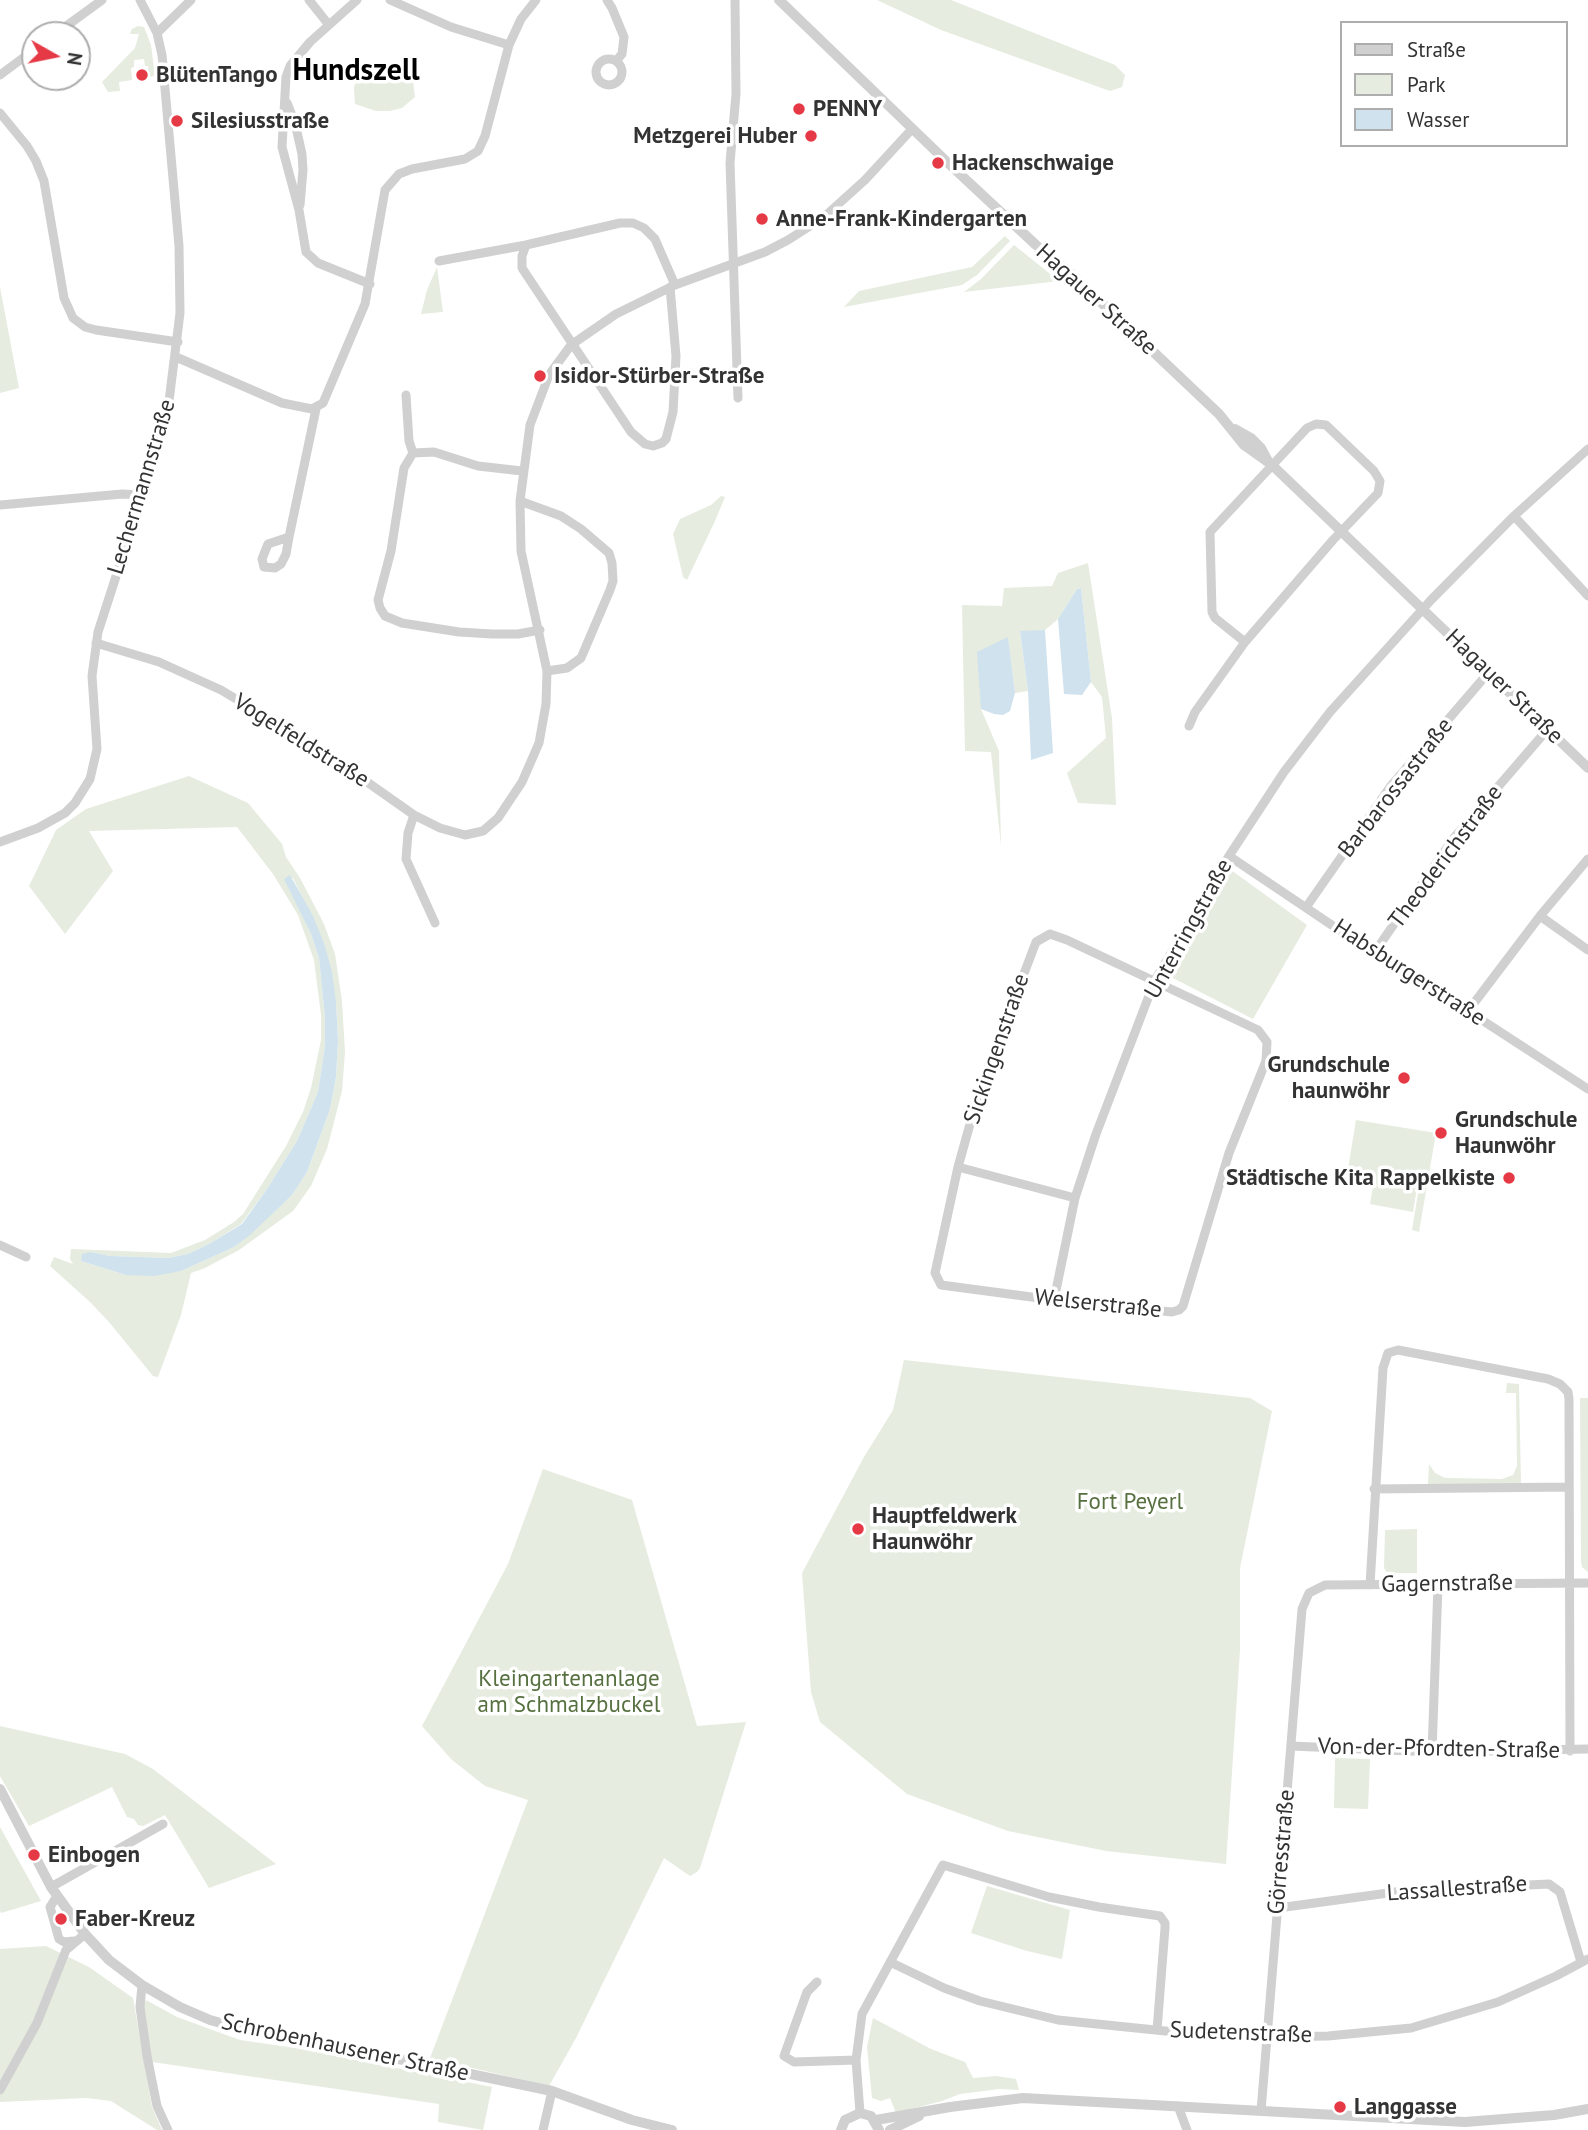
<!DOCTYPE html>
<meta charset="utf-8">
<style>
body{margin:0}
#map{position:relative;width:1588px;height:2130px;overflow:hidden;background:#fff;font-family:"PT Sans",sans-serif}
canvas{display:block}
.legend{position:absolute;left:1340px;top:21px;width:228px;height:126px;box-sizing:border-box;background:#fff;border:2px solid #adadad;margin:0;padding:9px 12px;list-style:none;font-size:21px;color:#333}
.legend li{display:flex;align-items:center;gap:14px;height:35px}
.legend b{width:35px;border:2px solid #adadad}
.north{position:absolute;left:21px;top:21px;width:70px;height:70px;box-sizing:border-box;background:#fff;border:2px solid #adadad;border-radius:50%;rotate:99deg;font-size:19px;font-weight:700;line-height:28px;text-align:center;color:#333}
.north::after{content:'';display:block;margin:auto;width:24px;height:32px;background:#e63946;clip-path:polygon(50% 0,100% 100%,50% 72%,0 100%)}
</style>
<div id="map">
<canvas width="1588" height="2130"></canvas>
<ul class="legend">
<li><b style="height:9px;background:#d0d0d0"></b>Straße</li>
<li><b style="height:19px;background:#e6ecdf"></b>Park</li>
<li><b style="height:19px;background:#cfe2ee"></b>Wasser</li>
</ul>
<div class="north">N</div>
</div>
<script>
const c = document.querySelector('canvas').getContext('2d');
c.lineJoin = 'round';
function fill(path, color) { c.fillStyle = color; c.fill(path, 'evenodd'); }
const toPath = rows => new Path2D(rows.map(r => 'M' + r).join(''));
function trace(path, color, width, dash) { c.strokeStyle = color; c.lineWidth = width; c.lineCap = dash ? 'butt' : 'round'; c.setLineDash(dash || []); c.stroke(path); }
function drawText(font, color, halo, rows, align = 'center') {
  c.font = font + ' "PT Sans",sans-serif'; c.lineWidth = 7; c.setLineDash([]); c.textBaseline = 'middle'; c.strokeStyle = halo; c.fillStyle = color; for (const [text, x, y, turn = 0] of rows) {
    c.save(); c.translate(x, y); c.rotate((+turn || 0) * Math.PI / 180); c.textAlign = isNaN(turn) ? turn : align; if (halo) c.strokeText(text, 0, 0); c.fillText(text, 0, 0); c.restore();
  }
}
const green = toPath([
 [877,0,951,0,1115,65,1125,75,1122,87,1110,91,941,30],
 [138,26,144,27,151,45,155,76,149,77,148,66,145,66,144,59,134,60,134,67,131,68,132,80,119,82,120,91,108,92,102,82,135,48,139,34,130,34,132,29],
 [364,62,379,62,387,68,403,71,413,81,415,97,402,108,390,111,376,111,355,104,354,88,357,75],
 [1005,236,1010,241,977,275,962,285,844,307,859,291,972,267],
 [1014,245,1059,281,964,292,981,279],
 [437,267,443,312,421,314,427,290],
 [0,287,19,388,0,393],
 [721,496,725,497,715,521,687,580,683,577,673,534,680,519,711,505],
 [1088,563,1112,718,1116,805,1078,803,1067,773,1106,738,1102,697,1091,682,1081,588,1077,589,1058,619,1045,630,1020,632,1028,691,1015,693,1008,638,981,709,999,751,1001,846,991,752,965,751,962,605,1002,606,1004,588,1052,586,1058,573],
 [189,776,248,803,282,844,286,857,300,878,324,924,335,954,342,1001,345,1052,342,1091,327,1149,311,1186,293,1211,239,1250,205,1268,191,1273,181,1315,158,1377,153,1376,109,1322,90,1302,50,1266,54,1257,73,1264,70,1259,71,1249,171,1253,205,1240,234,1222,243,1214,286,1146,303,1112,311,1088,321,1040,321,1015,314,960,298,915,273,874,237,827,89,831,113,871,65,934,29,886,56,830,86,809],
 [293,878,324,943,336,1002,338,1041,336,1077,330,1109,307,1172,292,1195,249,1235,234,1247,181,1271,126,1275,81,1261,91,1252,110,1256,168,1258,188,1254,209,1244,241,1224,267,1189,297,1141,318,1092,325,1046,325,1018,319,958,311,934,285,879],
 [1231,870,1307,925,1253,1019,1169,976],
 [1356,1120,1436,1133,1419,1232,1412,1230,1420,1181,1418,1181,1413,1212,1370,1204,1375,1174,1348,1169],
 [904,1360,1250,1398,1272,1411,1240,1568,1240,1650,1226,1864,1106,1851,1008,1831,907,1794,820,1722,811,1692,802,1573,864,1457,893,1410],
 [1507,1383,1519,1384,1521,1484,1428,1484,1429,1464,1435,1473,1445,1478,1502,1479,1513,1475,1517,1466,1516,1393,1506,1393],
 [1580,1398,1588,1398,1588,1572,1582,1567,1581,1561],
 [543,1469,632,1500,697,1726,746,1722,700,1868,697,1872,690,1876,664,1858,576,2038,549,2086,430,2058,528,1800,485,1786,451,1759,422,1726,508,1564],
 [1417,1529,1417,1573,1387,1573,1384,1568,1385,1530],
 [0,1726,125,1754,153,1769,276,1864,209,1888,165,1815,143,1826,138,1825,134,1819,127,1817,112,1787,29,1826,0,1776],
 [1335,1758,1370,1759,1368,1809,1334,1808],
 [0,1827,41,1901,1,1913,0,1911],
 [987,1886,1070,1910,1062,1959,1027,1951,971,1933],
 [46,1946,89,1967,133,1998,152,2107,162,2130,157,2130,111,2101,86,2098,0,2102,0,1949],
 [146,2000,177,2017,240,2040,295,2048,492,2087,483,2130,438,2122,439,2104,152,2062,143,2006],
 [873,2018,931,2049,965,2062,973,2078,996,2076,1016,2079,1019,2090,999,2089,960,2094,942,2101,896,2113,890,2098,881,2101,872,2098,867,2047]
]);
const water = toPath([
 [1081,588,1091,682,1082,695,1064,694,1058,619,1077,589],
 [1045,630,1053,753,1031,760,1028,691,1020,631],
 [1008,637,1015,693,1010,711,1003,715,994,714,981,709,977,652],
 [290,875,313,916,324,943,332,972,336,1002,338,1041,336,1077,330,1109,307,1172,292,1195,250,1235,234,1247,181,1271,154,1276,126,1275,81,1261,82,1254,91,1252,110,1256,168,1258,188,1254,209,1244,242,1224,267,1189,297,1141,318,1092,325,1046,325,1018,319,958,311,934,284,879]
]);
const minor = toPath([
 [309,0,329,25],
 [357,0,310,42,290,66,286,77,282,147,299,210,306,252,318,263,370,284],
 [390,0,451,27,509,45],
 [607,0,612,8,624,37,622,54,616,61],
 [735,0,736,94,730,163,738,398],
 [157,33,191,0],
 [54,35,102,0],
 '596 72a13 13 0 1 1 26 0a13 13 0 1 1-26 0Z',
 [0,75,35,49],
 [287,103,295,123,302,154,303,170,300,205],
 [0,113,27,146,36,161,44,181,64,298,73,318,85,327,96,330,178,342],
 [526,245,522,256,522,268,631,432,645,444,653,446,662,443,666,439,673,412,676,356,670,287],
 [439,261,526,245,620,223,633,223,644,228,655,239,675,285],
 [176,357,282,403,312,409,323,403,365,304,385,190,399,174,412,169,465,159,478,151,485,136,509,45,521,19,536,0],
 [406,395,409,441,413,453],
 [522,471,478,466,434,452,413,453,404,468,391,551,378,600,380,608,385,616,402,623,459,632,492,634,518,634,540,630],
 [520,501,561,516,581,529,609,553,612,563,613,581,610,590,581,658,567,668,547,671],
 [0,505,122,494,143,495],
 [1514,516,1588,596],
 [289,537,286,554,281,564,275,568,264,567,262,559,268,544,289,537,316,409],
 [96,643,159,662,221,690,323,751,414,815,440,828,465,835,483,831,498,818,522,782,539,743,546,704,547,671,521,551,520,501,530,425,549,375,571,345,616,314,675,285,765,252,788,240,824,217,865,180,912,129],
 [1189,726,1195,712,1245,642,1333,540,1378,493,1380,481,1374,471,1326,425,1316,424,1307,428,1210,532,1212,612,1215,618,1245,642],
 [414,815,408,833,406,859,435,923],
 [0,842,38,828,65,813,75,803,90,779,97,749,92,676,98,632,154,459,169,401,180,313,179,246,162,55,157,33,140,0],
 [1229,856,1403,973,1468,1011,1588,1089],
 [1307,906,1390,787,1489,672],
 [1540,916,1588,950],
 [1050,934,1067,940,1258,1030,1267,1042,1266,1061,1229,1153,1183,1306,1179,1310,1172,1312,1054,1300,941,1285,935,1273,958,1167,979,1092,1036,942,1050,934],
 [1374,953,1453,839,1547,730],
 [1468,1011,1540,916,1588,859],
 [958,1167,1075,1198],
 [0,1245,26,1257],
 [1054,1300,1075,1198,1096,1134,1155,980,1229,856,1284,772,1330,712,1431,600,1514,516,1588,449],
 [1374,1489,1569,1487],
 [1370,1585,1383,1368,1388,1353,1398,1350,1548,1379,1560,1384,1568,1392,1569,1399,1570,1751],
 [1291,1746,1432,1752,1588,1749],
 [1432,1752,1438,1585],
 [51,1887,163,1824],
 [57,1896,50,1907,59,1939,64,1942,74,1941],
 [1278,1908,1403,1891,1549,1884,1560,1892,1581,1962],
 [890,1962,944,1988,980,2001,1058,2020,1175,2032,1267,2037,1328,2036,1411,2028,1498,2002,1556,1976,1588,1959],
 [817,1982,807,1992,784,2056,794,2062,856,2060],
 [142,1985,140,2007,147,2056,157,2106,168,2130],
 [0,2090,37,2023,66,1950,85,1934],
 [1178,2106,1187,2130],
 [1261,2111,1302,1609,1309,1593,1325,1585,1588,1583],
 [860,2113,856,2060,862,2014,943,1865,1049,1897,1099,1907,1160,1916,1165,1923,1165,1928,1157,2030],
 [543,2130,552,2091]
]);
const tertiary = toPath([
 [779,0,947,162,1036,245,1069,272,1219,414,1244,445,1272,465,1588,768],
 [1235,429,1251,438,1261,448,1268,461],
 [0,1789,51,1887,85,1934,109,1960,142,1985,180,2007,210,2020,246,2030,322,2043,552,2091,632,2120,672,2130],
 [876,2120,950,2107,1023,2098,1465,2122,1554,2115,1588,2109],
 [841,2130,845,2120,860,2113,871,2116,879,2130],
 [890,2130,919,2116]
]);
const markers = [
 [142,75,7,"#e63946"],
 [799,109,7,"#e63946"],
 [177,121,7,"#e63946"],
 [811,136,7,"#e63946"],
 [938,163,7,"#e63946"],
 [762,219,7,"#e63946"],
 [540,376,7,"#e63946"],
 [1404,1078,7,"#e63946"],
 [1441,1133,7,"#e63946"],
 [1509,1178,7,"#e63946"],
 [858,1529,7,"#e63946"],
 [34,1855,7,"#e63946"],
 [61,1919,7,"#e63946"],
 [1340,2107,7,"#e63946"]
];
const poiNames = [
 ["BlütenTango",156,75],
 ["PENNY",813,109],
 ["Silesiusstraße",191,121],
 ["Metzgerei Huber",797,136,"right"],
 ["Hackenschwaige",952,163],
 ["Anne-Frank-Kindergarten",776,219],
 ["Isidor-Stürber-Straße",554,376],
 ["Grundschule",1390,1065,"right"],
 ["haunwöhr",1390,1091,"right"],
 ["Grundschule",1455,1120],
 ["Haunwöhr",1455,1146],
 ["Städtische Kita Rappelkiste",1495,1178,"right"],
 ["Hauptfeldwerk",872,1516],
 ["Haunwöhr",872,1542],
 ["Einbogen",48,1855],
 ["Faber-Kreuz",75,1919],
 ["Langgasse",1354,2107]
];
const streetNames = [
 ["Hagauer Straße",1096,300,42],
 ["Lechermannstraße",142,487,-73],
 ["Hagauer Straße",1504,687,44],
 ["Vogelfeldstraße",301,741,32],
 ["Barbarossastraße",1396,788,-52],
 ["Theoderichstraße",1446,857,-53],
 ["Unterringstraße",1189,929,-61],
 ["Habsburgerstraße",1409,973,33],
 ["Sickingenstraße",997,1049,-71],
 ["Welserstraße",1098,1304,6],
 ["Gagernstraße",1447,1584,-1],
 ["Von-der-Pfordten-Straße",1439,1749,1],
 ["Görresstraße",1282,1852,-85],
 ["Lassallestraße",1457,1889,-4],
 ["Sudetenstraße",1241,2033,2],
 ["Schrobenhausener Straße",345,2048,12]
];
const parkNames = [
 ["Fort Peyerl",1130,1502],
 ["Kleingartenanlage",569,1679],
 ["am Schmalzbuckel",569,1705]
];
const districtNames = [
 ["Hundszell",356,71]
];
fill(green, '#e6ecdf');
fill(water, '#cfe2ee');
trace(minor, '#d0d0d0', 9);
trace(tertiary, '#d0d0d0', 10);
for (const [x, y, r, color] of markers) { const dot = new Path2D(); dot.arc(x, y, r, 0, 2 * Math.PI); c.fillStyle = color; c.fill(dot); trace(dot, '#fff', 2.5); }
drawText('bold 23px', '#333', '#fff', poiNames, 'left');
drawText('23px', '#333', '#fff', streetNames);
drawText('23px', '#56703f', '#fff', parkNames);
drawText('bold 30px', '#000', '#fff', districtNames);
</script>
